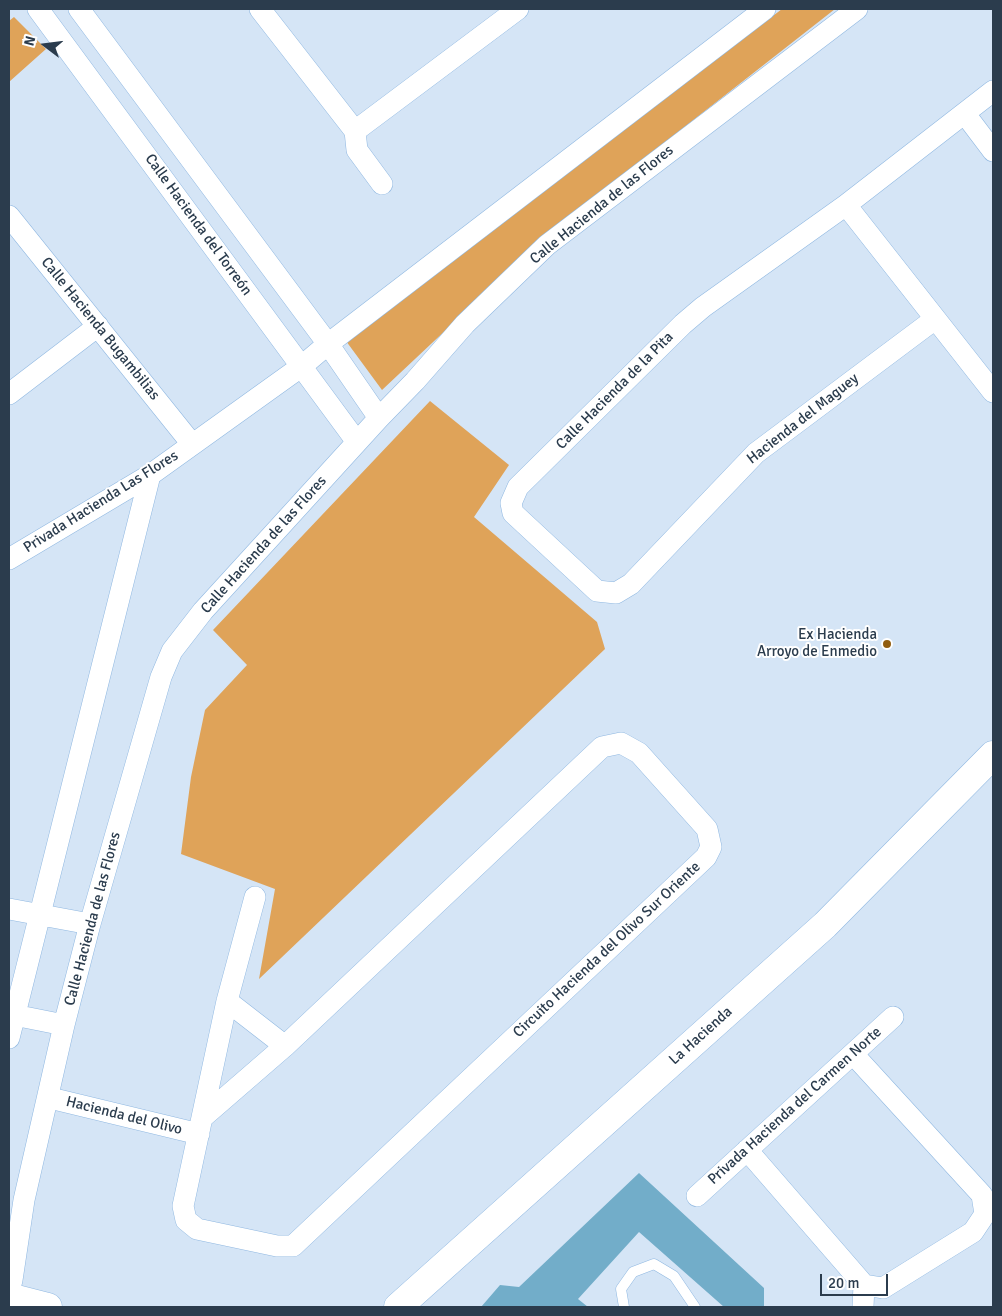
<!DOCTYPE html>
<meta charset="utf-8">
<style>
body{margin:0}
#map{position:relative;width:1002px;height:1316px;overflow:hidden;background:#d5e5f6;font-family:Signika,sans-serif}
canvas{display:block}
.frame{position:absolute;inset:0;border:10px solid #2b3c4d;pointer-events:none}
.north{position:absolute;left:20px;top:20px;width:50px;height:50px;-webkit-text-stroke:4px #fff;paint-order:stroke;rotate:285deg;font-size:14px;font-weight:700;line-height:20px;text-align:center;color:#2b3c4d}
.north::after{content:'';display:block;margin:auto;width:18px;height:22px;background:#2b3c4d;clip-path:polygon(50% 0,100% 100%,50% 72%,0 100%)}
.scale{position:absolute;left:820px;top:1274px;width:68px;height:22px;box-sizing:border-box;border:2px solid #2b3c4d;border-top:0;padding-left:6px;font-size:15px;line-height:18px;white-space:nowrap;color:#2b3c4d;-webkit-text-stroke:4px #fff;paint-order:stroke}
</style>
<div id="map">
<canvas width="1002" height="1316"></canvas>
<div class="frame"></div>
<div class="north">N</div>
<div class="scale">20 m</div>
</div>
<script>
const c = document.querySelector('canvas').getContext('2d');
c.lineJoin = 'round';
function fill(path, color) { c.fillStyle = color; c.fill(path, 'evenodd'); }
const toPath = rows => new Path2D(rows.map(r => 'M' + r).join(''));
function trace(path, color, width, dash) { c.strokeStyle = color; c.lineWidth = width; c.lineCap = dash ? 'butt' : 'round'; c.setLineDash(dash || []); c.stroke(path); }
function drawText(font, color, halo, rows, align = 'center') {
  c.font = font + ' Signika,sans-serif'; c.lineWidth = 4; c.setLineDash([]); c.textBaseline = 'middle'; c.strokeStyle = halo; c.fillStyle = color; for (const [text, x, y, turn = 0] of rows) {
    c.save(); c.translate(x, y); c.rotate((+turn || 0) * Math.PI / 180); c.textAlign = isNaN(turn) ? turn : align; if (halo) c.strokeText(text, 0, 0); c.fillText(text, 0, 0); c.restore();
  }
}
const green = toPath([
 [782,9,835,9,548,234,382,390,346,341],
 [14,17,46,49,9,82,9,21],
 [430,401,509,465,474,517,597,622,605,649,259,979,275,889,181,854,191,777,205,710,247,665,213,630]
]);
const building = toPath([
 [639,1173,764,1288,764,1307,724,1307,639,1232,578,1299,588,1307,481,1307,500,1285,519,1287]
]);
const lane = toPath([
 [624,1307,621,1289,633,1272,654,1264,674,1276,695,1307]
]);
const street = toPath([
 [38,9,357,442],
 [79,9,328,344,379,418],
 [260,9,355,131,357,150,382,184],
 [965,114,993,151],
 [355,131,518,9],
 [846,205,993,392],
 [9,216,192,444],
 [935,319,756,453,631,584,616,593,597,591,513,513,511,503,518,487,683,324,703,307,846,205,993,91],
 [9,394,98,326],
 [9,559,150,475,302,366,328,344,765,9],
 [9,909,90,924],
 [227,1001,285,1046],
 [9,1014,64,1025],
 [9,1038,150,475],
 [853,1054,982,1195,985,1214,973,1232,883,1288],
 [50,1098,199,1134],
 [203,1117,285,1046,602,747,621,743,639,753,707,829,711,847,706,857,293,1246,277,1246,197,1229,186,1220,183,1206,227,1001,255,897],
 [747,1150,864,1285,883,1288],
 [697,1196,893,1017],
 [9,1291,12,1280,24,1200,64,1025,90,924,161,677,172,651,203,611,379,418,415,381,465,324,547,245,857,9],
 [863,1307,864,1285]
]);
const secondary = toPath([
 [9,1297,48,1307],
 [398,1307,825,925,993,755]
]);
const markers = [
 [887,644,5,"#915d0f"]
];
const streetNames = [
 ["Calle Hacienda de las Flores",602,205,-39],
 ["Calle Hacienda del Torreón",198,225,54],
 ["Calle Hacienda Bugambilias",100,329,51],
 ["Calle Hacienda de la Pita",615,391,-45],
 ["Hacienda del Maguey",803,419,-38],
 ["Privada Hacienda Las Flores",101,502,-32],
 ["Calle Hacienda de las Flores",264,545,-48],
 ["Calle Hacienda de las Flores",93,919,-75],
 ["Circuito Hacienda del Olivo Sur Oriente",607,950,-43],
 ["La Hacienda",701,1036,-42],
 ["Privada Hacienda del Carmen Norte",795,1106,-42],
 ["Hacienda del Olivo",124,1116,14]
];
const poiNames = [
 ["Ex Hacienda",877,635],
 ["Arroyo de Enmedio",877,652]
];
fill(green, '#dfa359');
fill(building, '#72adc9');
trace(lane, '#90b8e1', 11);
trace(street, '#90b8e1', 22);
trace(secondary, '#90b8e1', 29);
trace(lane, '#fff', 10);
trace(street, '#fff', 21);
trace(secondary, '#fff', 28);
for (const [x, y, r, color] of markers) { const dot = new Path2D(); dot.arc(x, y, r, 0, 2 * Math.PI); c.fillStyle = color; c.fill(dot); trace(dot, '#fff', 2); }
drawText('15px', '#2b3c4d', '#fff', streetNames);
drawText('15px', '#2b3c4d', '#fff', poiNames, 'right');
</script>
